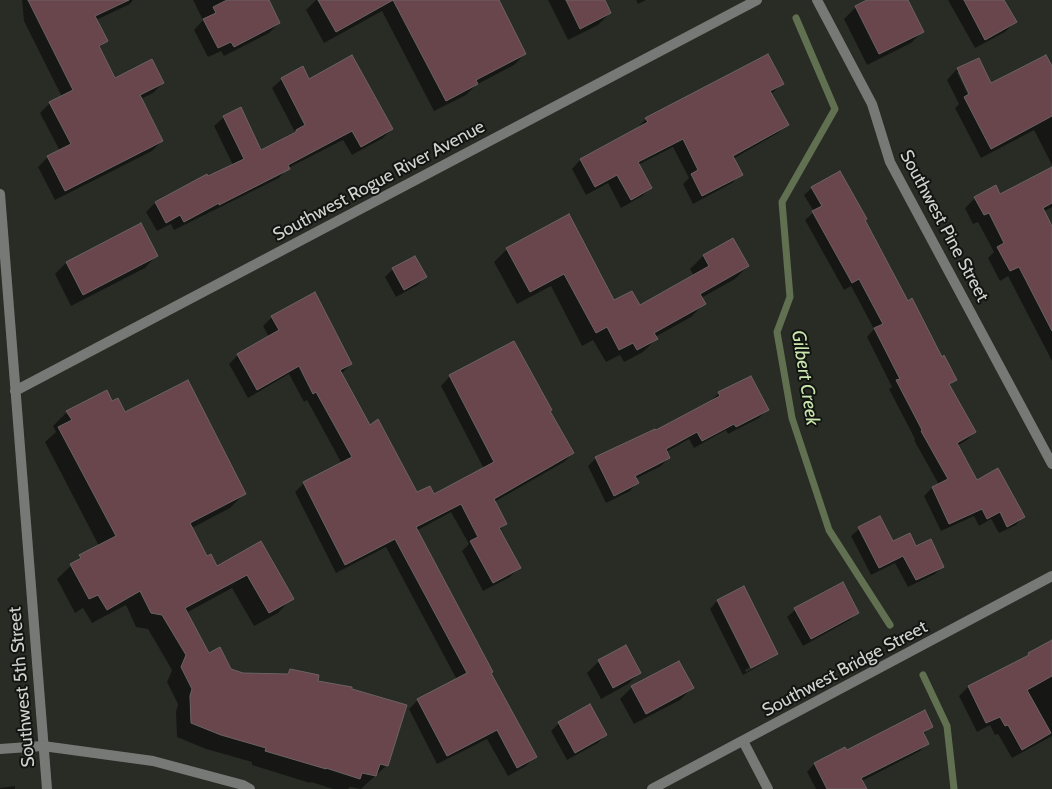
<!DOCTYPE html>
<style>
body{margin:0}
canvas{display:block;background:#292c25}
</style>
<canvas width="1052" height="789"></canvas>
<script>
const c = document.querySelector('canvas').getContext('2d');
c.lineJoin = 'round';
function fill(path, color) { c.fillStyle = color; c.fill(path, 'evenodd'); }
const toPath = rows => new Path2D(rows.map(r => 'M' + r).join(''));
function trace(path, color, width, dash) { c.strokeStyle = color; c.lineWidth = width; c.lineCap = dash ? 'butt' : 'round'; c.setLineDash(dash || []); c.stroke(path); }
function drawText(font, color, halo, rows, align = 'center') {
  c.font = font + ' Cabin,sans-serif'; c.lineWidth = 4; c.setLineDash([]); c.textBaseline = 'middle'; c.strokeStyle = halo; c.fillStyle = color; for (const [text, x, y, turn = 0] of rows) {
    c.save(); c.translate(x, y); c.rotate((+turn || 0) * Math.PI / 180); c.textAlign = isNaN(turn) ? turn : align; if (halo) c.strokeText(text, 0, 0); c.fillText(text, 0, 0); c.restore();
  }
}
const shadow = toPath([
 [22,0,133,0,130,4,96,20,106,41,99,48,114,79,163,83,153,93,141,99,162,141,152,151,55,200,38,167,48,157,60,151,40,113,50,103,62,97,24,21],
 [193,0,267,0,279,23,269,33,224,56,221,51,208,57,194,30,203,20],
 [316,0,496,0,525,54,514,65,476,85,466,95,434,111,382,11,324,43,306,10],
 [548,0,607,0,604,1,610,13,598,25,568,40],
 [636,0,646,0,638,4],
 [870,0,906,0,922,32,911,43,867,65,844,19,856,7],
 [948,0,1004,0,1003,1,1015,22,1005,32,975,48],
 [978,59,990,85,1052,69,1052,165,1034,130,981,158,955,108,959,104,947,80,957,69],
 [957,72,960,72,973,99,971,101],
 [302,68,309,80,392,129,383,138,352,155,343,140,288,168,279,178,174,230,171,224,157,231,146,212,155,203,207,176,208,178,233,165,214,126,224,117,240,109,261,151,295,132,272,88,282,79],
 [782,84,771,94,787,125,778,133,733,159,741,174,732,183,693,204,683,184,689,178,673,147,638,165,651,188,642,196,621,208,608,183,586,195,572,169,580,160,637,128,646,119],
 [1052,168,1052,207,1043,212,1052,228,1052,361,1008,276,1000,281,988,258,994,252,978,222,973,224,965,208,975,198,1000,195],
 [812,188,864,220,907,302,955,380,948,386,975,432,967,440,957,446,977,481,1023,517,1016,525,999,533,991,519,979,526,974,516,941,531,924,496,932,488,939,485,914,440,915,439,889,389,892,387,867,337,874,329,851,286,844,290,805,220,814,212,804,195],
 [568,216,613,302,639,307,694,276,690,269,703,256,733,239,748,266,735,279,701,298,704,304,691,317,655,337,656,339,643,352,624,362,620,355,606,362,593,340,582,346,551,286,517,304,494,262,507,249],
 [156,256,145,268,71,306,55,274,66,263],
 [414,257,425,277,418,285,396,297,385,277,393,269],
 [272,317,351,364,341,374,369,426,417,494,433,495,484,469,441,386,450,376,514,342,549,411,573,453,564,462,494,502,506,524,499,530,519,567,510,577,483,591,462,551,469,544,451,512,416,531,490,673,535,756,526,766,508,776,487,739,437,764,409,709,418,700,457,680,386,547,336,573,295,492,304,483,342,464,307,400,304,402,289,374,248,398,229,364,238,355,269,337,263,326],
 [719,393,767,410,759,418,728,434,726,430,694,448,689,439,666,452,669,458,661,466,635,479,637,483,630,491,606,503,588,466,596,458,655,432,711,401],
 [112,402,125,414,245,493,230,508,192,528,207,558,217,567,261,542,292,598,278,613,254,626,232,588,186,613,209,654,230,670,243,674,285,676,291,670,316,682,387,765,361,789,350,787,348,789,333,789,311,782,310,783,252,765,252,762,206,749,177,737,176,712,178,704,167,682,172,670,148,629,136,627,126,605,92,623,83,608,75,613,57,579,80,557,99,546,45,442,56,432,53,426,67,412],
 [859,529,892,543,916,548,943,566,935,574,908,587,895,563,871,575,851,536],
 [842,584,858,612,850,620,803,646,787,617,795,610],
 [743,588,776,654,768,661,743,675,710,609,717,601],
 [769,657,769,660,746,672,745,670],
 [1052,641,1052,736,1012,758,998,734,995,735,990,725,977,732,959,696,968,687,1025,659],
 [599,661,639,673,628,684,601,699,587,673],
 [632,687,692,688,680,700,634,724,620,699],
 [589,706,605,735,598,743,567,760,551,731,559,723],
 [931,726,923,735,927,744,920,751,862,781,866,789,816,789,807,772,814,764,844,748,846,751],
 [15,786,15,789,0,789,0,788]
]);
const stream = toPath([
 [796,18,835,109,782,202,790,297,777,332,792,418,829,530,890,625],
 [923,675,947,726,954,789]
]);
const building = toPath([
 [28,0,129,0,95,16,108,41,99,46,115,78,152,59,164,83,140,95,163,141,65,191,47,156,71,144,49,102,73,90,28,0],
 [227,0,269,0,280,23,234,47,231,42,218,48,203,19,216,13,213,7,227,0],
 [318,0,499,0,526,54,476,80,478,84,446,101,393,0,336,32,318,0],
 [566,0,605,0,611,13,580,29,566,0],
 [867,0,908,0,924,32,879,54,855,6,867,0],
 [964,0,1004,0,1017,22,985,40,964,0],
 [768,54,784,84,770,91,789,125,733,156,743,175,702,196,691,174,698,170,683,139,638,162,652,188,631,200,617,175,595,187,580,159,648,122,645,118,768,54],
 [352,55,393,129,361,147,352,131,288,165,290,169,219,205,219,203,184,222,180,215,166,223,155,202,207,174,208,176,244,159,223,116,241,107,261,150,296,132,296,130,305,125,281,78,303,66,309,79,352,55],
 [1046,55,1052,66,1052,116,991,149,964,97,969,94,957,68,979,58,991,83,1046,55],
 [1052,167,1052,203,1043,208,1052,226,1052,331,1019,267,1010,271,997,247,1004,243,989,213,984,215,974,197,996,185,1000,194,1052,167],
 [840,171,867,219,865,220,908,301,912,298,942,357,944,355,957,380,949,384,976,432,957,443,977,480,998,468,1025,517,1007,527,1000,512,987,519,982,509,949,524,932,487,948,479,921,431,922,430,896,380,900,379,874,328,883,324,859,279,852,283,812,211,822,206,811,187,840,171],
 [569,214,614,300,632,291,640,305,709,266,703,255,733,238,749,266,700,294,706,304,654,333,658,339,637,350,633,343,619,350,607,327,596,333,564,274,530,292,506,248,569,214],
 [141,223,158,256,83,295,66,262,141,223],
 [415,256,427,277,404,290,392,268,415,256],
 [315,292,352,364,340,370,370,425,378,419,417,492,430,486,434,494,494,462,449,375,514,341,552,410,550,411,574,453,494,499,507,524,499,528,521,568,493,583,470,541,478,537,461,504,416,527,493,672,491,673,537,757,517,768,497,730,447,756,417,699,467,673,395,539,345,565,303,482,352,457,316,392,313,394,299,366,257,390,237,354,279,330,271,316,315,292],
 [751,376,769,410,736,427,734,424,702,441,697,432,666,449,670,458,635,476,639,483,614,496,595,457,655,429,656,430,720,396,718,392,751,376],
 [188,380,246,494,190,523,207,556,211,554,217,566,261,541,294,599,269,613,247,575,185,608,209,653,220,647,231,669,243,673,288,674,290,669,319,675,318,681,352,687,352,689,407,705,388,766,380,764,376,776,362,773,360,779,326,768,326,769,265,751,266,748,221,735,191,723,190,696,192,689,181,667,186,655,162,615,151,613,140,591,107,610,98,595,89,599,70,564,81,558,79,555,116,536,58,427,72,420,66,411,107,390,112,401,118,398,125,412,188,380],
 [880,516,893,541,910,533,916,546,931,539,944,567,916,580,903,556,879,568,858,527,880,516],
 [843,582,859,613,811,639,794,608,843,582],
 [744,586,778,654,751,668,717,600,744,586],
 [1052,640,1052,676,1027,690,1051,733,1022,750,1008,725,1005,726,1000,717,986,723,968,686,1029,655,1028,653,1052,640],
 [626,645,641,673,613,688,598,660,626,645],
 [679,661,694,688,646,714,631,686,679,661],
 [590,704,607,735,575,753,558,722,590,704],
 [925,710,933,727,923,732,929,744,861,778,867,789,827,789,814,763,845,747,847,750,925,710]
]);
const minor = toPath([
 [817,0,872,104,890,162,1052,464],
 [0,194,47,789],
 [15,391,757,0],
 [743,741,768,789]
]);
const tertiary = toPath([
 [0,749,43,746,153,761,243,785,250,789],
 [652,789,1052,576]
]);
const streetNames = [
 ["Southwest Rogue River Avenue",379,181,-28],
 ["Southwest Pine Street",944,226,62],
 ["Southwest Bridge Street",845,669,-28],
 ["Southwest 5th Street",22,687,-95]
];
const waterNames = [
 ["Gilbert Creek",805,378,81]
];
fill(shadow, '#0007');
trace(stream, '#617051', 7);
fill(building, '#69454c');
trace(building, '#6c6264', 1);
trace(minor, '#777976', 10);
trace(tertiary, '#777976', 10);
drawText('18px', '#d1d3cf', '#121411', streetNames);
drawText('italic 19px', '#cae5ad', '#121411', waterNames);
</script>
